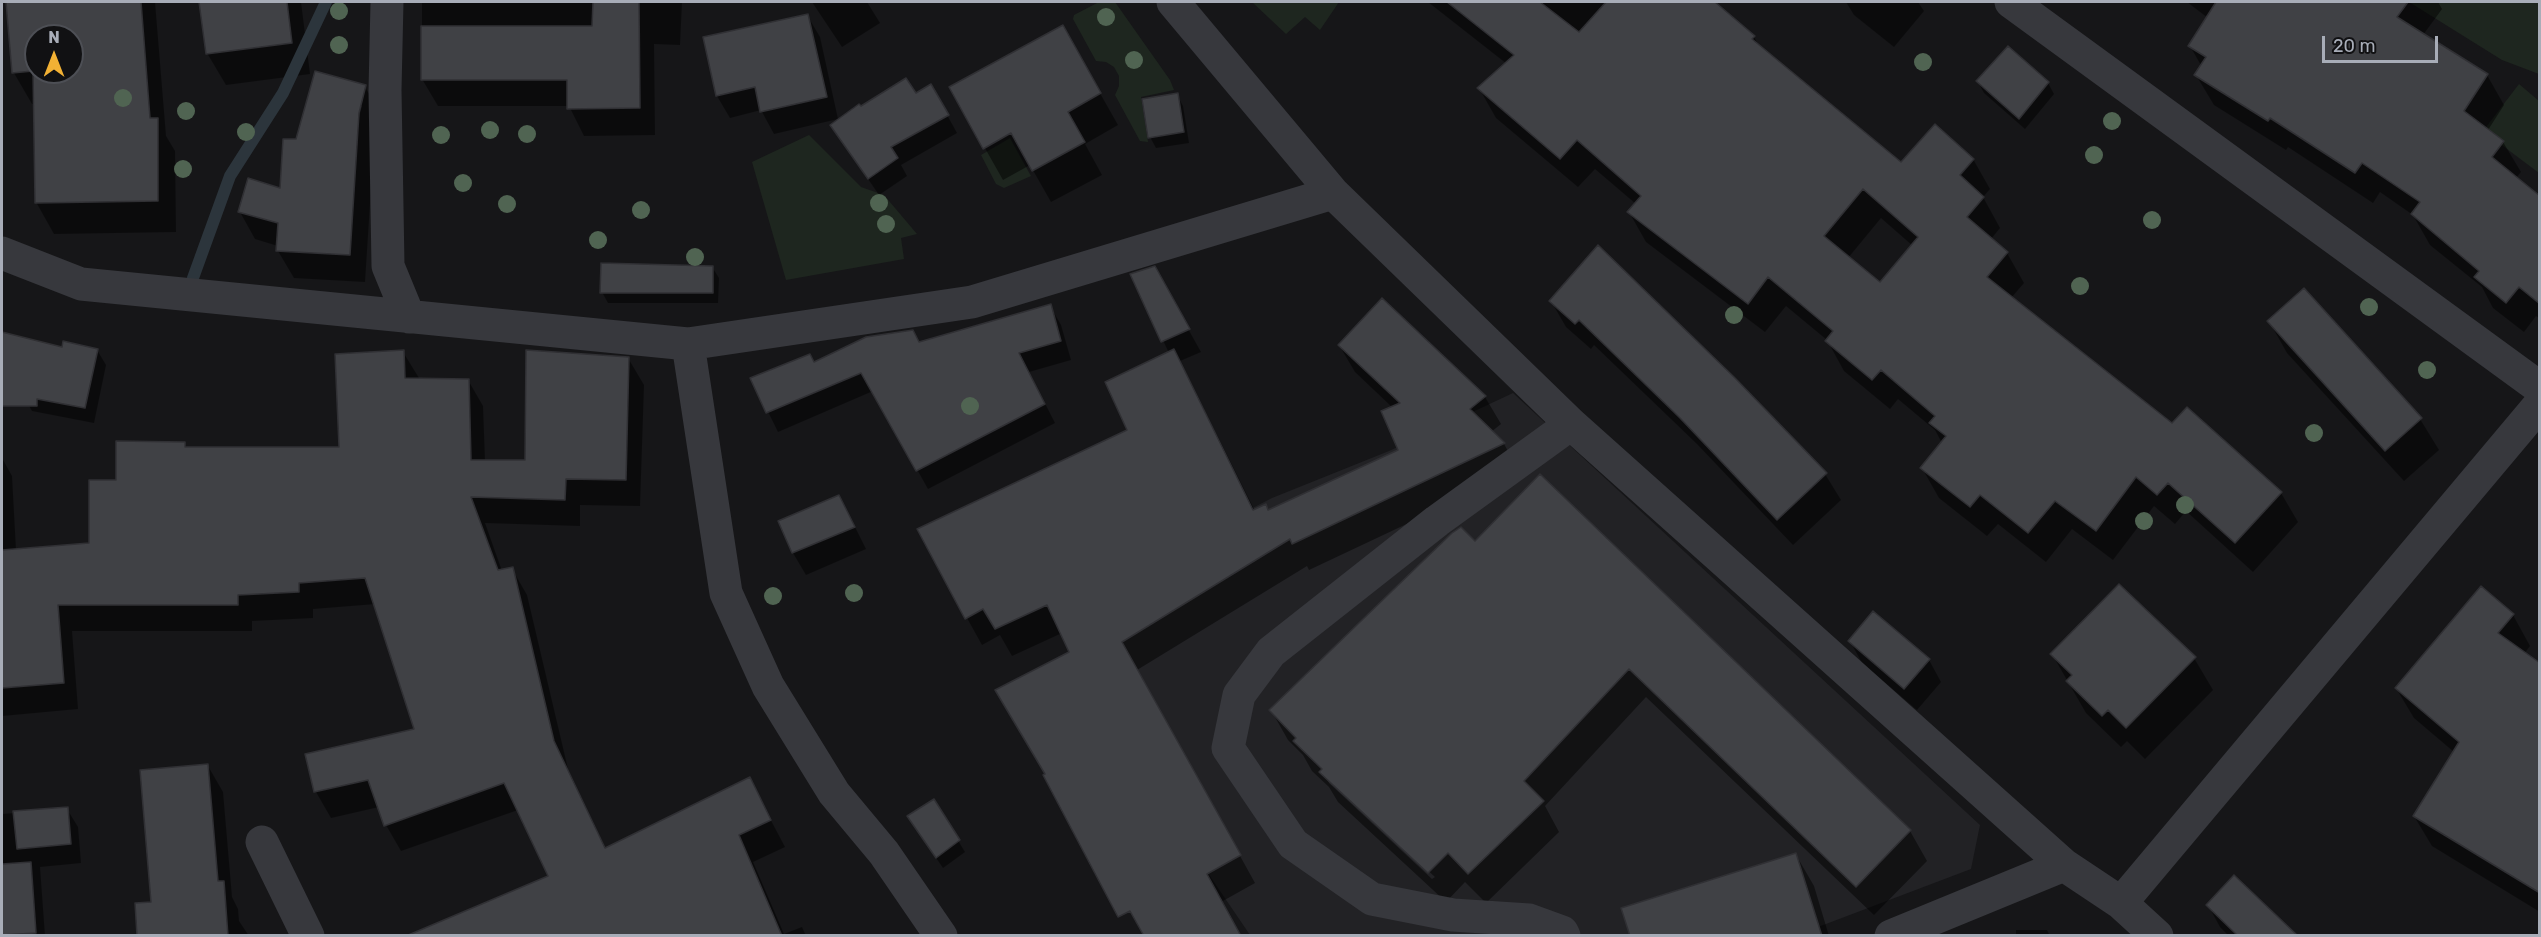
<!DOCTYPE html>
<style>
body{margin:0}
#map{position:relative;width:2541px;height:937px;overflow:hidden;background:#161618;font-family:Rubik,sans-serif}
canvas{display:block}
.frame{position:absolute;inset:0;border:3px solid #a8adb8;pointer-events:none}
.north{position:absolute;left:24px;top:24px;width:60px;height:60px;box-sizing:border-box;background:#111113;border:2px solid #4d4f55;border-radius:50%;rotate:0deg;font-size:16px;font-weight:700;line-height:24px;text-align:center;color:#a8adb8}
.north::after{content:'';display:block;margin:auto;width:21px;height:27px;background:#f2b134;clip-path:polygon(50% 0,100% 100%,50% 72%,0 100%)}
.scale{position:absolute;left:2322px;top:36px;width:116px;height:27px;box-sizing:border-box;border:3px solid #a8adb8;border-top:0;padding-left:8px;font-size:18px;line-height:21px;white-space:nowrap;color:#a8adb8;-webkit-text-stroke:4px #111113;paint-order:stroke}
</style>
<div id="map">
<canvas width="2541" height="937"></canvas>
<div class="frame"></div>
<div class="north">N</div>
<div class="scale">20 m</div>
</div>
<script>
const c = document.querySelector('canvas').getContext('2d');
c.lineJoin = 'round';
function fill(path, color) { c.fillStyle = color; c.fill(path, 'evenodd'); }
const toPath = rows => new Path2D(rows.map(r => 'M' + r).join(''));
function trace(path, color, width, dash) { c.strokeStyle = color; c.lineWidth = width; c.lineCap = dash ? 'butt' : 'round'; c.setLineDash(dash || []); c.stroke(path); }
const built = toPath([
 [1513,393,1980,825,1971,869,1797,935,1250,935,1203,866,1063,605,1272,498,1389,451]
]);
const green = toPath([
 [1099,2,1115,2,1170,80,1174,90,1141,97,1148,142,1140,141,1115,95,1119,86,1119,76,1114,67,1106,62,1096,61,1073,19,1074,15],
 [1252,2,1339,2,1320,30,1305,17,1286,34],
 [2409,2,2539,2,2539,74,2502,60],
 [2519,84,2539,101,2539,173,2483,131],
 [809,135,861,187,884,195,917,234,901,238,904,259,786,280,752,162],
 [1010,138,1031,176,1004,188,996,184,981,155]
]);
const shadow = toPath([
 [8,2,155,2,166,136,175,151,176,232,54,234,36,202,35,104,32,104,14,73],
 [36,36,72,36,72,72,36,72],
 [201,2,301,2,310,74,226,85,207,53],
 [422,2,682,2,680,45,654,44,655,135,584,136,569,106,438,106,422,79],
 [812,2,867,2,880,23,842,47],
 [1428,2,1713,2,1754,37,1759,46,1902,164,1973,159,1990,189,1983,197,2000,228,1991,239,2007,253,2024,283,2011,298,2172,425,2281,493,2298,522,2253,572,2186,511,2175,524,2154,506,2113,560,2072,529,2046,562,1998,524,1987,536,1939,498,1922,468,1942,443,1935,430,1898,399,1890,409,1844,371,1827,340,1786,306,1765,332,1646,242,1629,212,1636,204,1595,169,1578,187,1496,118,1479,88,1507,64],
 [1881,218,1913,246,1880,284,1848,258],
 [1846,2,1918,2,1924,11,1894,47,1854,15],
 [2187,2,2326,2,2357,21,2371,2,2438,2,2442,9,2423,35,2487,75,2504,105,2488,130,2503,142,2521,172,2516,178,2540,198,2540,319,2536,316,2524,332,2493,308,2482,287,2430,245,2413,215,2380,192,2373,203,2288,147,2286,150,2214,105,2196,75,2202,67,2190,46,2208,18],
 [807,15,820,37,838,119,774,134,761,110,730,118,717,96],
 [1080,58,1118,125,1085,144,1102,175,1051,202,1030,165,1003,180,951,88],
 [1978,82,2048,83,2054,94,2025,129,1984,93],
 [931,86,957,133,901,165,907,176,879,195,832,126,860,108,915,95],
 [365,87,381,114,374,141,365,282,294,278,278,251,278,246,255,239,240,212,282,190,297,141],
 [359,106,362,106,358,121],
 [1177,95,1183,106,1189,143,1156,148,1150,137],
 [712,267,719,278,718,303,608,303,602,292],
 [1154,268,1201,352,1180,361,1255,511,1268,512,1399,450,1393,408,1355,372,1339,345,1485,397,1501,424,1491,432,1504,444,1519,471,1309,570,1307,566,1137,670,1255,883,1221,902,1071,653,1062,633,1012,656,1000,635,982,645,967,618,1129,431,1169,353,1132,275],
 [1551,301,1825,474,1841,500,1793,545,1697,444,1594,345,1591,349,1566,327],
 [1050,306,1061,325,1071,360,1029,372,1055,423,928,489,873,391,778,432,752,379,814,363,920,344],
 [2269,321,2420,419,2439,450,2404,481,2287,353],
 [2,333,63,349,97,350,106,365,94,423,32,411,23,395,23,384,2,379],
 [403,352,419,378,468,380,483,406,485,461,526,461,628,358,644,385,640,506,580,505,580,526,485,523,502,571,512,569,527,595,568,769,606,849,749,779,785,847,753,862,784,934,802,927,806,936,421,936,550,876,518,810,401,851,386,825,379,807,331,818,316,792,307,755,416,730,376,604,313,609,313,618,252,621,252,631,72,631,78,709,2,716,2,458,12,476,16,550,90,544,118,482,184,443,188,449,340,449],
 [851,519,866,549,806,575,793,553,780,521],
 [1475,543,1910,831,1927,861,1874,915,1646,697,1545,806,1559,832,1486,903,1465,882,1446,902,1338,802,1329,787,1312,771,1303,755,1288,740,1271,710],
 [1326,776,1435,877,1432,879,1329,783],
 [2513,615,2530,646,2524,654,2540,665,2540,912,2432,846,2414,816,2454,752,2414,718,2396,688],
 [1850,641,1929,660,1941,682,1917,710,1862,663],
 [2052,654,2194,658,2213,690,2145,759,2127,741,2121,747,2086,713],
 [208,766,223,792,232,897,238,909,239,921,249,936,139,936],
 [934,801,965,852,943,868,915,827],
 [67,809,78,827,81,863,40,867,45,936,2,936,2,814],
 [1796,855,1814,886,1829,936,1631,936],
 [2208,905,2294,936,2229,936,2220,927],
 [2016,930,2047,930,2050,936,2016,936]
]);
const stream = toPath([
 [193,278,230,176,283,93,326,2]
]);
const building = toPath([
 [6,2,141,2,150,118,158,118,158,201,35,203,33,71,12,73,6,2],
 [36,36,72,36,72,72,36,72,36,36],
 [199,2,287,2,292,43,206,54,199,2],
 [593,2,639,2,640,108,567,109,567,80,421,80,421,26,592,26,593,2],
 [1447,2,1540,2,1579,32,1606,2,1715,2,1755,36,1752,39,1901,162,1935,124,1974,159,1960,175,1984,197,1967,217,2008,252,1987,277,2172,423,2187,407,2282,492,2235,543,2168,483,2157,495,2136,477,2096,531,2055,501,2028,533,1980,495,1970,507,1920,468,1946,436,1929,423,1935,416,1881,370,1872,380,1825,341,1833,331,1768,277,1748,304,1627,212,1641,196,1577,140,1560,159,1477,88,1514,55,1447,2],
 [1863,189,1918,237,1880,282,1824,236,1863,189],
 [2216,2,2408,2,2397,17,2488,74,2464,111,2504,141,2492,157,2540,196,2540,304,2519,287,2506,303,2474,277,2479,271,2411,214,2420,202,2362,163,2355,173,2270,118,2268,121,2194,75,2206,57,2188,46,2216,2],
 [808,14,827,97,760,112,755,87,716,96,703,37,808,14],
 [1063,25,1101,93,1068,112,1085,142,1032,171,1011,133,983,149,949,87,1063,25],
 [2008,46,2049,82,2019,119,1976,81,2008,46],
 [315,71,366,85,359,113,350,255,276,251,278,223,238,212,248,178,280,188,283,139,296,139,315,71],
 [906,78,916,93,931,84,949,115,891,147,898,158,868,179,830,125,859,104,861,106,906,78],
 [1178,93,1184,132,1148,138,1142,99,1178,93],
 [1598,245,1735,378,1827,473,1777,520,1680,418,1579,320,1575,324,1549,301,1598,245],
 [601,263,713,266,713,293,600,293,601,263],
 [1155,266,1190,329,1161,342,1130,274,1155,266],
 [2304,288,2422,418,2385,451,2267,321,2304,288],
 [1382,298,1486,396,1470,409,1505,443,1292,544,1290,539,1122,642,1241,855,1207,874,1241,936,1144,936,1130,911,1118,917,1043,775,1045,774,995,690,1069,652,1047,605,995,629,983,609,965,619,917,529,1127,430,1105,382,1174,349,1253,510,1266,504,1268,510,1398,450,1381,411,1400,403,1338,345,1382,298],
 [1051,304,1061,341,1019,353,1045,404,916,471,861,373,766,413,750,378,810,354,814,362,866,337,913,330,919,342,1051,304],
 [2,332,62,347,63,341,98,349,85,408,37,399,37,406,2,406,2,332],
 [404,350,405,378,469,379,471,460,525,460,526,350,629,357,626,480,566,479,565,500,471,497,498,570,513,567,554,741,605,848,750,777,771,820,739,835,782,936,406,936,548,876,504,783,384,826,368,780,314,792,305,754,414,729,365,578,299,583,299,592,238,595,238,605,58,605,64,683,2,688,2,550,89,543,89,480,116,480,116,441,185,442,185,447,339,447,335,354,404,350],
 [1540,474,1911,830,1856,887,1629,669,1524,781,1544,801,1468,874,1448,853,1428,873,1319,772,1322,769,1293,741,1296,738,1269,710,1452,533,1461,527,1475,541,1540,474],
 [839,495,855,527,792,553,778,521,839,495],
 [2119,584,2196,657,2126,728,2108,710,2102,716,2066,681,2072,675,2050,654,2119,584],
 [2481,586,2514,614,2498,633,2540,663,2540,893,2413,816,2459,742,2395,688,2481,586],
 [1873,611,1930,659,1904,689,1848,641,1873,611],
 [208,764,218,881,224,881,228,936,137,936,135,903,151,902,140,770,208,764],
 [934,799,960,840,936,858,907,816,934,799],
 [68,807,71,844,17,849,13,811,68,807],
 [1796,853,1822,936,1630,936,1621,908,1796,853],
 [31,862,36,933,2,935,2,864,31,862],
 [2234,875,2298,936,2238,936,2206,905,2234,875]
]);
const minor = toPath([
 [387,2,385,90,388,266,409,317],
 [1173,2,1333,193,1571,424,2064,865,2121,903,2157,936],
 [2011,2,2540,388],
 [2,253,81,284,688,344,972,302,1333,193],
 [688,344,726,593,768,686,834,793,884,853,941,936],
 [262,842,308,936],
 [2121,903,2540,404],
 [1564,936,1562,932,1529,920,1453,915,1372,899,1293,844,1228,748,1239,695,1271,652,1437,521,1571,424],
 [1891,936,2064,865]
]);
const trees = [
 [339,11],
 [1106,17],
 [339,45],
 [1134,60],
 [1923,62],
 [123,98],
 [186,111],
 [2112,121],
 [490,130],
 [246,132],
 [527,134],
 [441,135],
 [2094,155],
 [183,169],
 [463,183],
 [879,203],
 [507,204],
 [641,210],
 [2152,220],
 [886,224],
 [598,240],
 [695,257],
 [2080,286],
 [2369,307],
 [1734,315],
 [2427,370],
 [970,406],
 [2314,433],
 [2185,505],
 [2144,521],
 [854,593],
 [773,596]
];
fill(built, '#222225');
fill(green, '#1e261f');
fill(shadow, '#0007');
trace(stream, '#2c353c', 12);
fill(building, '#404145');
trace(building, '#303034', 1.5);
trace(minor, '#37383d', 33);
c.fillStyle = '#506452';
for (const [x, y] of trees) { c.beginPath(); c.arc(x, y, 9, 0, 2 * Math.PI); c.fill(); }
</script>
